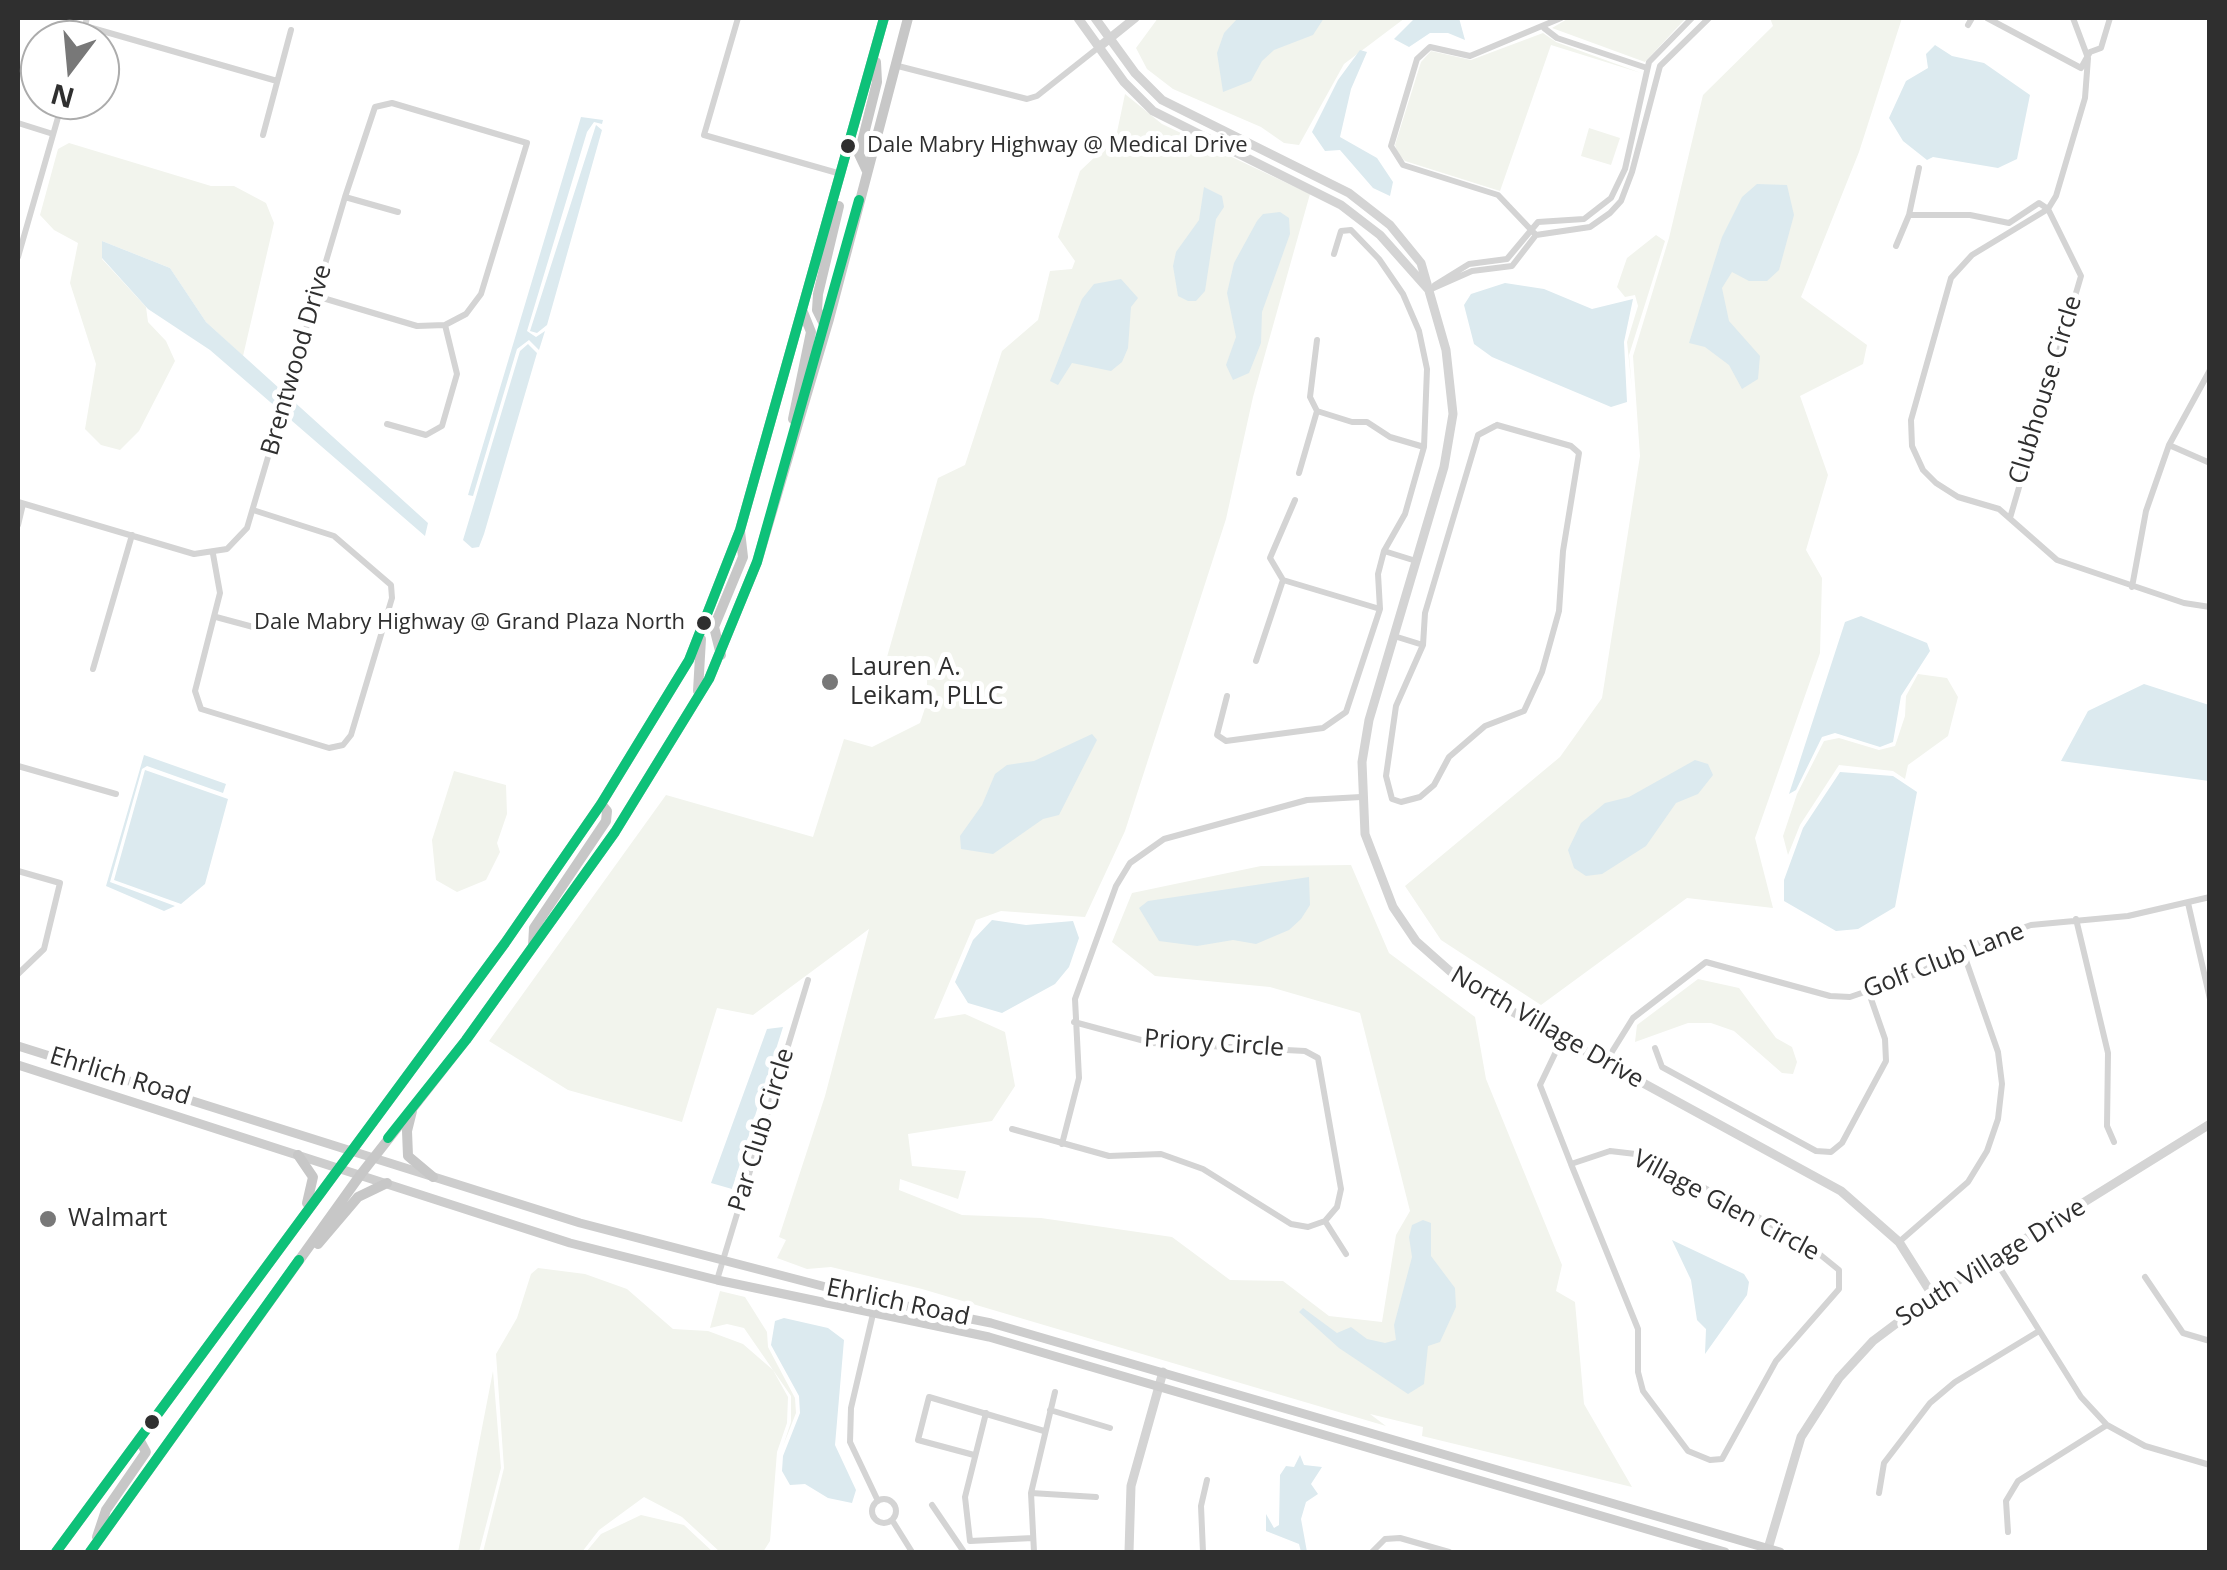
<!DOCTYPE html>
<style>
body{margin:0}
#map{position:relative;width:2227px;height:1570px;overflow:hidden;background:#fff;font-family:"Open Sans",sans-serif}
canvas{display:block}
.frame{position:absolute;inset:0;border:20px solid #2f2f2f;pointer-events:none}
.north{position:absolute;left:20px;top:20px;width:100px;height:100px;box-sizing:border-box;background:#fff;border:2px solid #acacac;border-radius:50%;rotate:196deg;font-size:28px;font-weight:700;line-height:40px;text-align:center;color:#2f2f2f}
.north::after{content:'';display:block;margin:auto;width:35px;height:45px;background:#787878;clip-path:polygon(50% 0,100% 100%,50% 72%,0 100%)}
</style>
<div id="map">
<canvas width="2227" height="1570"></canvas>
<div class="frame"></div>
<div class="north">N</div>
</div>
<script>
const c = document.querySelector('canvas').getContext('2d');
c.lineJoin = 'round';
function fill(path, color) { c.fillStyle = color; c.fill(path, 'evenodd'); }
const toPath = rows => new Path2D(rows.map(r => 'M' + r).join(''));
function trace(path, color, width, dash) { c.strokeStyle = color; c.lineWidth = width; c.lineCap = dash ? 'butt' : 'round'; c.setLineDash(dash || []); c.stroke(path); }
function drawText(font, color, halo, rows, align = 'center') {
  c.font = font + ' "Open Sans",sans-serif'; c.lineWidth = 10; c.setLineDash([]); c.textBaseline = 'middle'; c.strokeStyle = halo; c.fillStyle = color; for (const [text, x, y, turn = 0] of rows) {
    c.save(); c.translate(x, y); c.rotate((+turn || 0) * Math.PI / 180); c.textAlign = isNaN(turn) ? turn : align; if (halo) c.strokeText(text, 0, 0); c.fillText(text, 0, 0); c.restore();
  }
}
const green = toPath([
 [1158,18,1405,18,1344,64,1299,145,1284,143,1261,127,1173,89,1147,69,1136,48],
 [1569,18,1686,18,1645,62,1552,28],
 [1770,18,1902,18,1859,152,1801,297,1867,345,1863,364,1800,396,1828,475,1806,550,1822,578,1820,653,1755,838,1773,908,1687,898,1541,1005,1441,940,1405,886,1560,757,1602,698,1640,456,1633,356,1669,238,1703,95,1773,26],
 [1543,33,1556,42,1641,73,1551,45,1500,191,1405,161,1398,154,1395,145,1421,62,1431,51,1471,60],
 [1125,94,1162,124,1310,194,1253,397,1226,519,1125,831,1085,917,1001,911,976,920,934,1019,965,1014,1005,1032,1015,1086,992,1121,908,1134,912,1166,966,1171,958,1199,900,1179,899,1190,962,1215,1041,1218,1172,1237,1230,1280,1283,1281,1329,1316,1382,1322,1396,1235,1410,1211,1360,1013,1270,987,1155,976,1112,942,1132,893,1261,866,1351,865,1389,953,1475,1017,1486,1079,1562,1265,1556,1291,1575,1302,1584,1404,1632,1487,1422,1436,1423,1427,1370,1414,1386,1426,922,1289,831,1267,807,1269,777,1258,786,1240,779,1237,825,1096,869,929,753,1015,717,1008,682,1122,568,1090,489,1041,666,795,813,837,844,739,872,747,920,723,927,702,927,670,887,657,938,478,965,465,1002,351,1038,320,1050,271,1072,269,1075,261,1058,237,1080,171,1116,137],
 [1589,128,1620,138,1611,165,1581,156],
 [69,143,211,186,234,186,266,203,274,223,243,356,206,322,170,268,102,241,102,259,146,307,148,322,166,341,175,361,139,431,120,450,101,445,85,429,96,364,70,283,78,243,54,230,40,215,58,149],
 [1656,235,1665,241,1629,355,1632,389,1627,342,1638,306,1635,295,1625,297,1617,287,1627,258],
 [1918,674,1947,678,1958,697,1948,736,1908,765,1905,779,1893,771,1839,765,1800,825,1788,855,1783,836,1797,794,1824,741,1839,738,1879,750,1895,746,1905,716,1906,696],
 [454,771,506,785,507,814,497,843,500,852,486,880,457,892,436,880,432,840],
 [1698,979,1739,988,1776,1038,1792,1047,1797,1062,1793,1074,1782,1073,1734,1031,1711,1023,1688,1023,1635,1042,1637,1025],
 [538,1268,585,1274,627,1289,673,1329,708,1331,743,1344,773,1370,788,1397,787,1423,777,1452,770,1541,763,1552,720,1552,682,1517,644,1497,599,1530,582,1552,483,1552,504,1468,496,1354,517,1318,531,1274],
 [720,1291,745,1297,767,1332,768,1347,795,1398,796,1413,783,1446,791,1422,791,1396,744,1328,727,1324,710,1328],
 [493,1371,501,1468,479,1552,458,1552],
 [641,1515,684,1525,713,1552,586,1552,601,1534]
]);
const water = toPath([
 [1238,18,1324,18,1313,35,1274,50,1262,61,1251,81,1223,92,1217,53,1224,33],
 [1415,18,1459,18,1465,40,1448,33,1430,33,1409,47,1394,39],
 [1935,45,1952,56,1984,63,2030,95,2017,159,1998,168,1933,157,1927,160,1903,141,1889,118,1906,81,1928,68,1926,54],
 [1360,50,1367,52,1351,89,1340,137,1377,158,1393,182,1390,196,1373,188,1340,150,1325,151,1312,132,1338,80],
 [581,117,603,120,602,124,594,122,587,132,527,331,536,337,545,331,539,350,529,340,517,349,473,496,468,495],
 [596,125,602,130,547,325,537,333,530,331],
 [1757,184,1787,185,1794,215,1779,270,1767,281,1749,281,1732,272,1722,288,1729,321,1760,356,1758,379,1742,389,1729,365,1705,347,1689,343,1722,237,1742,197],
 [1204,187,1222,196,1224,207,1216,219,1205,291,1196,301,1188,301,1178,296,1173,266,1176,252,1199,220],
 [1280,212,1289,218,1290,234,1262,312,1261,343,1249,373,1233,380,1226,365,1236,337,1227,293,1234,263,1257,221,1263,214],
 [102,241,170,268,206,322,428,523,425,536,210,350,148,309,102,258],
 [1121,279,1138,298,1131,307,1128,348,1122,362,1111,371,1072,363,1058,385,1050,381,1082,299,1094,284],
 [1505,283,1544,289,1592,309,1633,299,1624,342,1627,402,1611,407,1492,357,1474,344,1464,305,1471,294],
 [528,344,537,353,484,534,479,547,472,548,463,540,520,351],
 [1861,616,1927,643,1930,651,1901,696,1893,742,1880,747,1835,733,1822,737,1796,790,1789,794,1845,622],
 [2144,684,2209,705,2209,781,2061,761,2088,711],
 [1092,734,1097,740,1059,815,1043,819,993,854,961,849,960,836,982,805,995,774,1007,765,1034,761],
 [144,755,226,784,223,793,147,766,142,769,110,882,175,906,164,911,106,886],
 [1695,760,1708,764,1713,775,1698,794,1676,803,1646,846,1602,874,1586,876,1574,868,1568,850,1581,823,1605,803,1629,797],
 [145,770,228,799,205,884,181,904,114,880],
 [1840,772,1893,776,1917,792,1895,907,1858,929,1836,931,1784,901,1784,880,1803,828],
 [1309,877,1310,905,1301,919,1289,930,1256,944,1233,940,1197,946,1159,941,1139,908,1148,901],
 [992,920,1026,925,1073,921,1079,938,1069,967,1055,984,1002,1013,968,1003,955,982,973,940],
 [783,1027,732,1189,711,1183,767,1029],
 [1423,1220,1431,1223,1431,1256,1455,1288,1456,1307,1440,1342,1428,1346,1424,1384,1408,1394,1339,1348,1299,1312,1303,1308,1337,1333,1351,1327,1367,1339,1385,1343,1396,1340,1394,1325,1412,1257,1409,1237,1412,1225],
 [1672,1240,1744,1274,1749,1282,1747,1295,1705,1354,1706,1329,1697,1320,1691,1280],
 [784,1318,828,1328,844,1340,835,1445,856,1490,852,1503,828,1498,805,1484,790,1485,782,1471,783,1456,800,1413,799,1396,771,1345,775,1321],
 [1300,1455,1304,1465,1322,1467,1311,1484,1318,1494,1306,1502,1301,1519,1307,1552,1301,1552,1299,1544,1266,1531,1266,1514,1274,1528,1279,1525,1280,1475,1286,1466,1294,1467]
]);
const minor = toPath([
 [738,18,704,135,841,174],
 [1987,18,2081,68,2090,52,2101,48,2110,18],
 [2073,18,2088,58,2085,98,2056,196,2048,209,1972,255,1951,278,1911,420,1912,446,1923,470,1936,483,1958,497,1999,509,2057,560,2184,603,2210,607],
 [1968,25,1972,18],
 [85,26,277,81],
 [1544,28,1557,38,1647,68],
 [81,40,87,18],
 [894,65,1027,99,1037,96,1099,47],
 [18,123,53,134],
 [263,135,291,30],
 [345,197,398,212],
 [1909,215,1919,168],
 [1536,235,1498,195,1403,165,1391,146,1417,59,1430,47,1470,56,1561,18],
 [1896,246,1909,215,1970,215,2009,223,2039,203,2048,209,2081,276,2010,518],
 [18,257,63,100],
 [1435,285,1469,264,1507,259,1538,222,1584,219,1611,198,1625,169,1649,62,1692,18],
 [1429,290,1472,271,1512,266,1536,235,1590,227,1610,213,1621,201,1632,172,1660,66,1709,18],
 [1317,411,1352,422,1367,422,1390,437,1424,447],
 [387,424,426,435,442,426,457,374,445,325],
 [1497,425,1571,446,1579,453,1563,551,1559,611,1542,672,1524,711,1485,726,1449,757,1434,785,1420,797,1401,802,1392,799,1386,776,1396,706,1423,645,1425,613,1478,435,1497,425],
 [2169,445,2210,463],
 [1299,473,1317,411,1310,397,1317,340],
 [18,502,194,554,227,549,247,528,345,197,375,107,392,103,527,143,481,294,466,314,445,325,417,326,316,296],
 [18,525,23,504],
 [1384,551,1416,561],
 [213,554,220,593,195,691,201,709,329,748,343,745,351,735,392,598,391,585,334,536,253,510],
 [1283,580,1380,609],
 [2132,587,2146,511,2169,445,2210,370],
 [216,617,257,628,269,623],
 [1394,636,1423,645],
 [1256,661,1283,580,1270,558,1295,500],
 [93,669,132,535],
 [1227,696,1217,735,1226,741,1323,728,1346,712,1380,609,1378,574,1384,551,1405,514,1424,447,1427,369,1419,331,1403,294,1379,259,1351,230,1341,231,1334,254],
 [18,766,116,794],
 [18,871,60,883,44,949,18,974],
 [2188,903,2210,999],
 [2076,919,2108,1053,2107,1126,2114,1142],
 [1562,1039,1540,1085,1571,1164],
 [1655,1048,1662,1067,1816,1151,1831,1152,1842,1143,1886,1061,1885,1039,1869,993],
 [1605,1063,1633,1018,1706,962,1830,996,1850,997,1917,974,1962,949,2031,925,2128,916,2210,897],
 [1012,1129,1109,1156,1161,1154,1203,1169,1291,1224,1308,1227,1325,1221,1337,1207,1341,1189,1318,1058,1305,1051,1152,1043,1074,1022],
 [1062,1144,1079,1078,1075,999,1116,886,1130,863,1164,839,1307,800,1361,797],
 [1610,1151,1644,1155,1807,1244,1839,1270,1839,1289,1776,1361,1722,1459,1710,1460,1688,1451,1643,1391,1638,1372,1638,1329,1571,1164,1610,1151],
 [1325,1221,1346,1254],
 [1899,1242,1968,1182,1987,1151,1998,1119,2002,1084,1998,1052,1962,949],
 [1995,1260,2081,1397,2107,1425,2145,1446,2210,1465],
 [2145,1277,2183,1333,2210,1341],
 [717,1280,808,980],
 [873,1314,851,1408,850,1442,878,1501],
 [1050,1410,1110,1428],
 [986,1413,965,1497,970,1541,1033,1538],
 [974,1455,918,1440,929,1397,1044,1431],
 [1031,1493,1096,1497],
 [1879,1493,1884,1463,1930,1403,1955,1382,2039,1331],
 '872 1511a12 12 0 1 1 24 0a12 12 0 1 1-24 0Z',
 [932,1505,964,1552],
 [892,1520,912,1552],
 [2008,1532,2006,1501,2018,1481,2107,1425],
 [1034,1552,1031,1493,1055,1392],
 [1203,1552,1201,1506,1207,1480],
 [1372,1552,1385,1539,1400,1538,1449,1552]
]);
const tertiary = toPath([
 [1078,18,1124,82,1153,111,1341,205,1380,235,1428,289],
 [1095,18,1135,73,1162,100,1349,193,1390,225,1421,263,1446,350,1453,414,1444,467,1369,720,1362,762,1365,834,1393,907,1416,941,1469,988,1841,1191,1899,1242,1933,1296],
 [1099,47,1135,18],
 [1129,1552,1131,1486,1163,1372],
 [1767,1552,1801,1437,1839,1378,1873,1341,1933,1296,2210,1124]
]);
const secondary = toPath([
 [18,1046,580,1223,876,1300,991,1323,1780,1552],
 [18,1065,570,1243,717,1280,989,1337,1725,1552]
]);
const primary = toPath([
 [867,171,859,154,877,82,876,62],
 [826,328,817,310,818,294,839,206],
 [793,419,811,332,803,312],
 [721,655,714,627,743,557,740,531],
 [698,691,701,639],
 [533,946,534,928,606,821,607,811,601,804],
 [412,1111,407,1131,408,1156,433,1177],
 [298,1155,313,1177,307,1203],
 [318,1244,358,1197,387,1183],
 [97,1537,106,1510,146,1452,139,1439],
 [56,1552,505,943,601,804,689,660,740,530,884,18],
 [90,1552,361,1174,466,1040,615,832,709,679,757,562,829,319,908,18]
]);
const bus1 = toPath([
 [388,1138,466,1040,615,832,709,679,757,562,859,200],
 [56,1552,505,943,601,804,689,660,740,530,884,18],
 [90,1552,299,1260]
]);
const markers = [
 [848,146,9,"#2f2f2f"],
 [704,623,9,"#2f2f2f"],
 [830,682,10,"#787878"],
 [48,1219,10,"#787878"],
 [152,1422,9,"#2f2f2f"]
];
const busNames = [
 ["Dale Mabry Highway @ Medical Drive",867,146],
 ["Dale Mabry Highway @ Grand Plaza North",685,623,"right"]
];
const streetNames = [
 ["Brentwood Drive",297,360,-74],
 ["Clubhouse Circle",2046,390,-73],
 ["Golf Club Lane",1944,961,-21],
 ["North Village Drive",1547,1028,30],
 ["Priory Circle",1214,1044,4],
 ["Ehrlich Road",120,1077,17],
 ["Par Club Circle",762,1130,-73],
 ["Village Glen Circle",1726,1206,28],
 ["South Village Drive",1991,1263,-32],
 ["Ehrlich Road",898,1303,12]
];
const poiNames = [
 ["Lauren A.",850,668],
 ["Leikam, PLLC",850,697],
 ["Walmart",68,1219]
];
fill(green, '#f2f4ed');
fill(water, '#dceaef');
trace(minor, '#d4d4d4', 6);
trace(tertiary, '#d4d4d4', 9);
trace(secondary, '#cdcdcd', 9);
trace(primary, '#c7c7c7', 10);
trace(bus1, '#0ec179', 10);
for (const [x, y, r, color] of markers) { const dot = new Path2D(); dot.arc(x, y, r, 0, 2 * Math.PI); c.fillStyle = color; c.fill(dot); trace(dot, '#fff', 4); }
drawText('22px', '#2f2f2f', '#fff', busNames, 'left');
drawText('25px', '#2f2f2f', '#fff', streetNames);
drawText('25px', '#2f2f2f', '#fff', poiNames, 'left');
</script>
